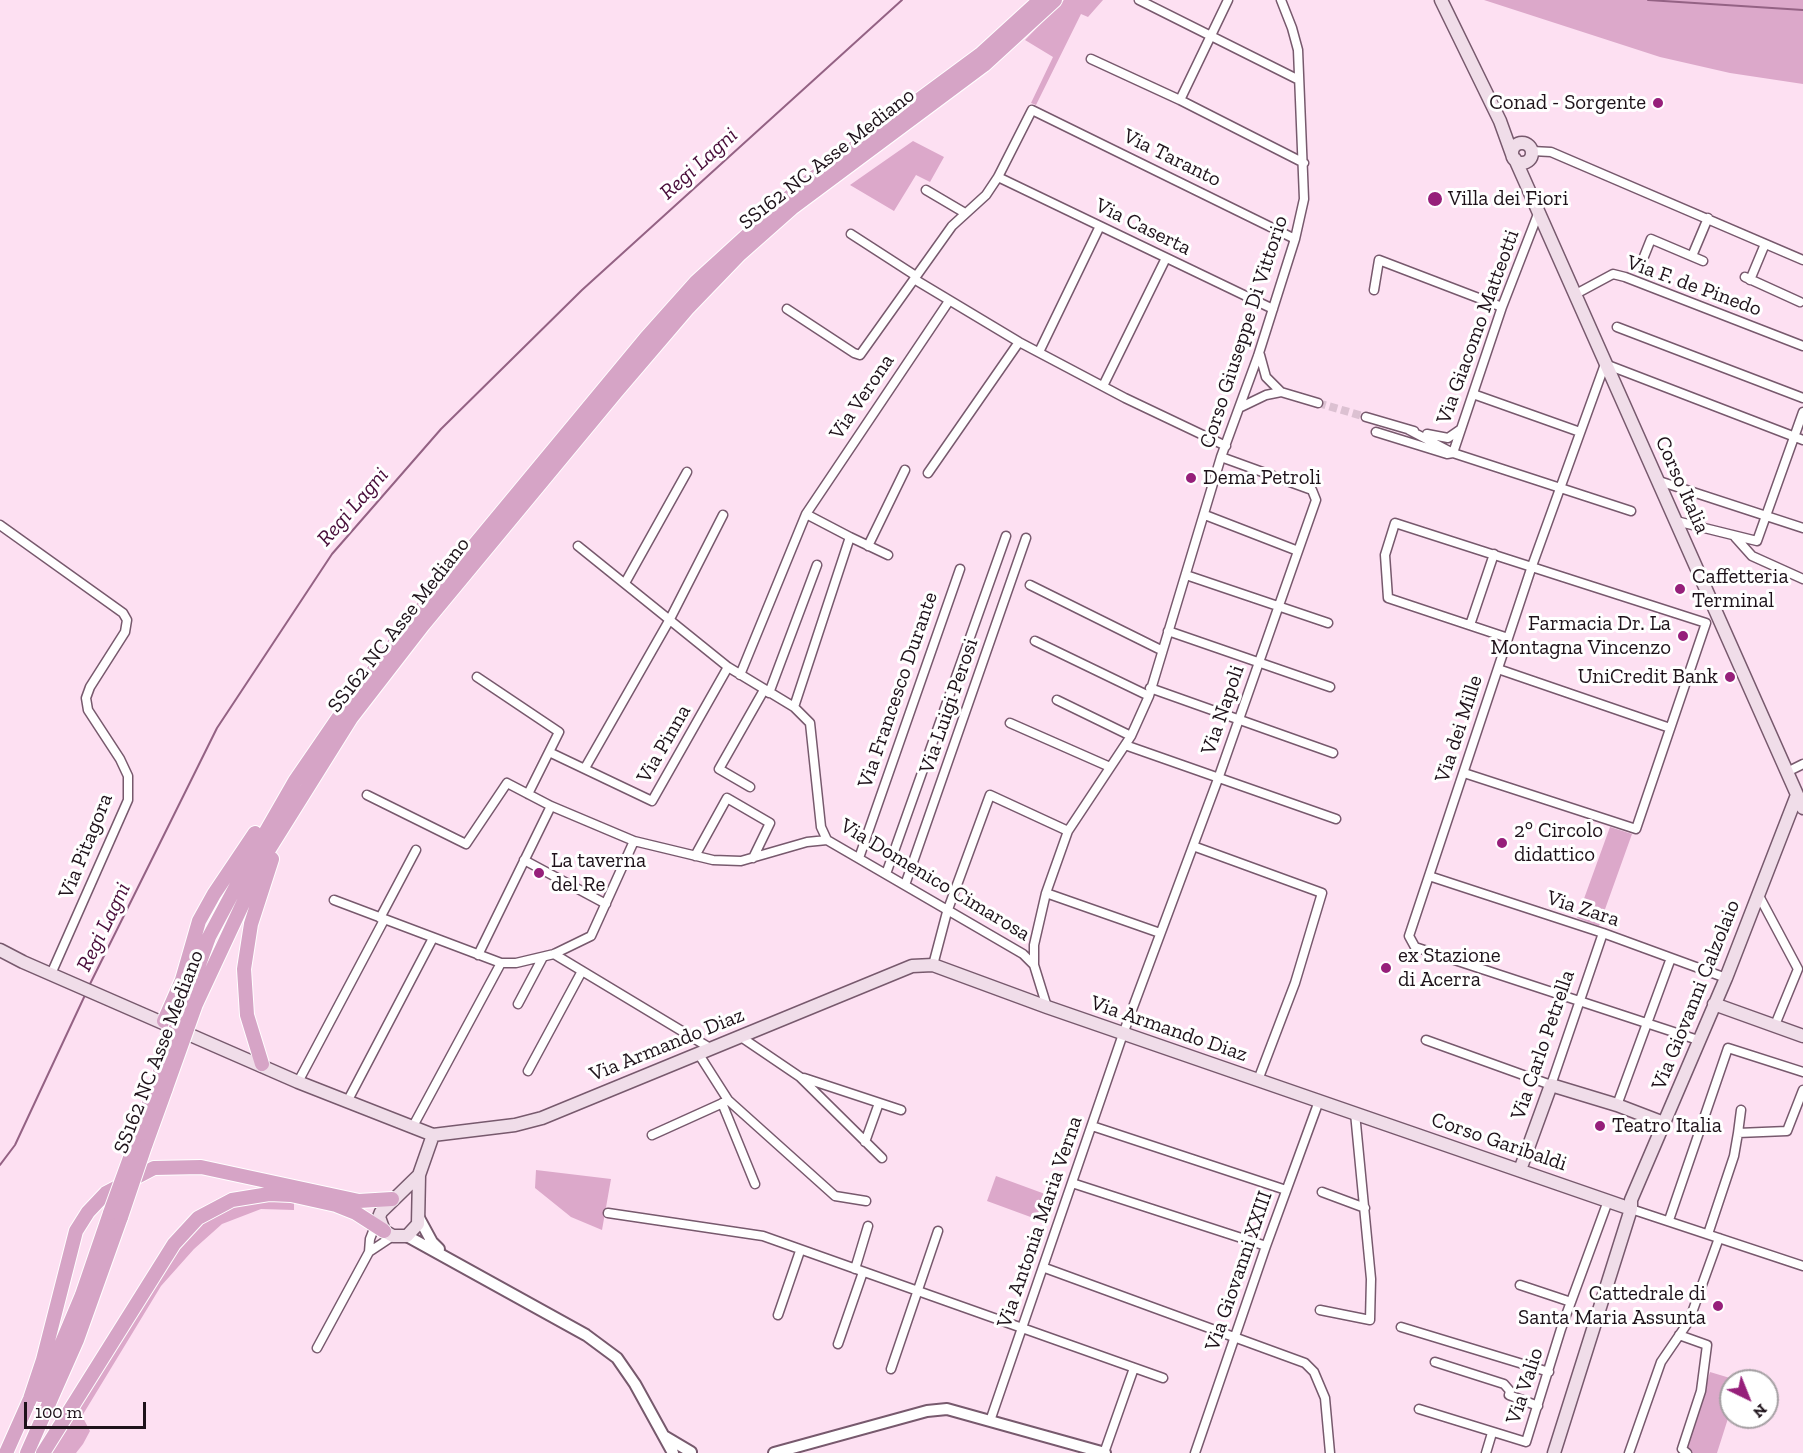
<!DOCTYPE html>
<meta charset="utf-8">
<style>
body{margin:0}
#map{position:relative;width:1803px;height:1453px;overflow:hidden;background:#fde0f2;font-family:"Zilla Slab",serif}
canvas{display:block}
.north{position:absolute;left:1719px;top:1369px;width:60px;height:60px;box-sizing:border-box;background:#fff;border:2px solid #a5a0a3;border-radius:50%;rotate:137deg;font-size:16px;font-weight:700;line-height:24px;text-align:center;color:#1e121a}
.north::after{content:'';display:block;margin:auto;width:21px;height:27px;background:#961f7a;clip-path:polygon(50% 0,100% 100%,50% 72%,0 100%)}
.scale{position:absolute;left:24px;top:1402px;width:122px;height:27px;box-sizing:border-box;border:3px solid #1e121a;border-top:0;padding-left:8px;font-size:18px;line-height:21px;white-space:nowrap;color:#1e121a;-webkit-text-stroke:4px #fff;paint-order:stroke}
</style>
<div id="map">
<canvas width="1803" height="1453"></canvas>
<div class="north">N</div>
<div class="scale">100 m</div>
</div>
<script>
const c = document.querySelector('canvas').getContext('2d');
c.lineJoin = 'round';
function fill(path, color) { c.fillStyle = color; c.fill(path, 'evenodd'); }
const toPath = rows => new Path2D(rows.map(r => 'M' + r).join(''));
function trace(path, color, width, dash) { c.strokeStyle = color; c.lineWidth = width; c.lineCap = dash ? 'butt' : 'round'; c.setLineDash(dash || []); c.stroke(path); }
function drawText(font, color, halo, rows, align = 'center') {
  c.font = font + ' "Zilla Slab",serif'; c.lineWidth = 6; c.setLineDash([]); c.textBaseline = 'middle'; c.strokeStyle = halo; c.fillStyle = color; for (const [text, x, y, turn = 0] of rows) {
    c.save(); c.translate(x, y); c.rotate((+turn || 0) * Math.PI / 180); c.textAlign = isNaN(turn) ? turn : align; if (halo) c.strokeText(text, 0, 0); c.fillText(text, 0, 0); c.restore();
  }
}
const green = toPath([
 [1064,0,1103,0,1088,17,1081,14,1036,105,1031,103,1053,57,1025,40],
 [1484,0,1803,0,1803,84,1730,73,1660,57],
 [913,141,944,157,930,182,916,175,894,211,850,185],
 [1610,827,1632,834,1599,926,1577,918],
 [536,1170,611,1179,602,1230,571,1217,535,1188],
 [996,1176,1045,1194,1036,1219,987,1201],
 [294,1200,294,1210,261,1209,222,1224,194,1249,161,1286,82,1416,90,1431,83,1444,76,1453,51,1453,177,1248,193,1229,213,1214,244,1201],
 [1710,1372,1740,1381,1731,1381,1731,1409,1717,1453,1692,1453,1686,1451]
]);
const stream = toPath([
 [1648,0,1803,10],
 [89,986,217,728,332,554,441,429,582,290,902,0],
 [0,1165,15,1145,86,993]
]);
const minorTunnel = toPath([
 [1318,403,1366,417]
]);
const minor = toPath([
 [1139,0,1299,80],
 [1091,59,1180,100,1304,163],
 [1180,100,1228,0],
 [1532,151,1551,152,1803,260],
 [998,177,1273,309],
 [926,190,965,213],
 [851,234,916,276],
 [1692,256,1708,218],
 [1641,264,1651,239,1703,261],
 [1745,277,1800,302],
 [914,279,1019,342,1125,398,1226,446],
 [1750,280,1765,244],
 [1374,290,1379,260,1502,307],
 [1574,295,1613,274,1625,277,1803,346],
 [787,309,854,353,860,355,952,226,986,195,998,177,1032,110,1295,239],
 [1617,327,1803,398],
 [1039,352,1100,226],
 [1260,355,1266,377,1281,392],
 [1103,386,1166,258],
 [1473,394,1580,432],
 [1239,408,1266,395,1281,392,1318,403],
 [1366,417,1414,431],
 [1409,430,1453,453,1631,511],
 [1376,432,1447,454,1453,453,1502,307,1538,214],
 [1427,434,1448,438,1461,429],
 [928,473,1019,342],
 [1659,481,1803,528],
 [1205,515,1298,551],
 [1676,521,1757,541,1803,412],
 [0,525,123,613,127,620,125,632,90,687,86,698,88,710,120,759,128,776,128,800,51,974],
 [850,537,888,555],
 [1735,537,1752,556,1803,579],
 [578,546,728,667,794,707,810,723,821,827,827,840,1023,954,1034,965,1047,1007],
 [868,546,905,470],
 [1186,575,1328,623],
 [625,583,687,472],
 [1030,585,1161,650],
 [1470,625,1494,554],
 [1168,631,1330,687],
 [1508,638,1388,598,1385,555,1395,523,1706,623],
 [1035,641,1149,696],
 [1498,669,1670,728],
 [740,675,806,514],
 [477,677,559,732,528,794],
 [1150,688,1333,753],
 [769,693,817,565],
 [1057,700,1131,736],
 [794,707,850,537,806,514,949,301],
 [1010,723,1110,767],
 [1125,745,1336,819],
 [549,752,652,801,728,667],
 [585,768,670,619,723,515],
 [1787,772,1803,764],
 [1464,773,1636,829,1706,623],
 [750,787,719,769,764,690],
 [367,795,466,844,507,783,551,806,634,841,713,860,741,861,807,842,827,840],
 [1193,846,1322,893,1295,983,1258,1080],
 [695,856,727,798,770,823,753,858],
 [859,858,960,569],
 [524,860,606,904],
 [886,874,1006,536],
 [1429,876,1603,933,1726,978],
 [905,885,1026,538],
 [1046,893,1160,933],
 [1758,894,1798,969,1775,1025],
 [334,900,501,963,516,963,554,954,591,936,634,841],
 [380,918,416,850],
 [554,954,710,1048],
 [478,955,551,806],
 [933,965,947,912,990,795,1068,831],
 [1034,965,1034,945,1046,893,1068,831,1131,736,1149,696,1221,457,1258,356,1295,239,1304,199,1298,50,1292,28,1281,0],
 [518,1004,543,957],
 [741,1037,800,1077,882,1158],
 [1426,1040,1551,1085,1603,933],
 [1698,1040,1415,947,1409,936,1532,566,1605,364,1803,440],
 [698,1053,728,1100,835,1196,866,1201],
 [528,1071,582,971],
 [804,1078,901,1110],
 [298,1082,384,920],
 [347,1102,433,938],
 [722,1103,755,1184],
 [1617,1105,1671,958],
 [1092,1126,1286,1190],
 [412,1128,501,963],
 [1738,1133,1741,1110],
 [652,1135,725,1102],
 [865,1142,879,1103],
 [1072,1183,1266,1246],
 [1322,1192,1365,1208],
 [1631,1209,1803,1266],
 [608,1213,763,1236,1163,1378],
 [1669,1220,1728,1048,1803,1072],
 [1708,1234,1734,1156,1738,1133,1787,1131,1803,1090],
 [369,1252,370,1239,377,1221],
 [1045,1268,1305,1363,1314,1372,1325,1398,1330,1453],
 [855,1269,868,1226],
 [1520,1285,1571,1302],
 [1320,1310,1370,1320,1371,1279,1355,1113],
 [778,1315,800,1251],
 [1401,1327,1549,1372],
 [1679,1335,1707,1345,1701,1391,1682,1449,1687,1453],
 [838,1344,863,1272],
 [317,1348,369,1252,393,1236],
 [1435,1362,1504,1384,1510,1391,1509,1395,1538,1406],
 [891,1369,938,1231],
 [1419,1409,1526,1442,1561,1329,1608,1201],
 [990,1421,1123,1034,1218,779,1316,500,1312,490,1221,457],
 [1104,1453,1134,1368],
 [1195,1453,1266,1246,1319,1101],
 [1486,1453,1492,1433],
 [1629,1453,1661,1362,1689,1321,1719,1238]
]);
const tertiary = toPath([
 [419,1218,432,1242,439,1249],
 [407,1236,586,1335,617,1358,635,1384,673,1453],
 [664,1436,691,1452],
 [774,1453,927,1411,947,1409,1105,1453]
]);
const secondary = toPath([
 [1441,0,1500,121,1513,157],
 '1512 153a10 10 0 1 1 20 0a10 10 0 1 1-20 0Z',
 [1515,159,1803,808],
 [0,950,23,962,298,1082,433,1135,515,1125,542,1118,912,966,933,965,1047,1007,1631,1209],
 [1714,1004,1803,1036],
 [1520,1170,1551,1085,1617,1105,1664,1123],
 [419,1175,381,1212,379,1217,384,1231,393,1236,407,1236,418,1224,419,1175,433,1135],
 [1554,1453,1631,1209,1631,1200,1726,978,1797,795]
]);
const trunk = toPath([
 [186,1000,209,937,256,849,295,781,343,711,413,619,646,338,696,282,797,190,981,54,1040,0],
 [196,1004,266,854,351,718,423,625,616,392,687,309,740,254,792,208,984,65,1055,0],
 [164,1021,182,980,199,921,214,894,255,833],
 [262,1064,247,1015,244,969,251,924,272,859],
 [145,1146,166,1088],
 [134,1147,155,1086],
 [40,1395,82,1295,110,1213],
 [6,1453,30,1399,43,1360,76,1231,88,1212,106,1193,154,1168,201,1167,359,1201,392,1199],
 [27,1453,77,1340,121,1217],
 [43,1453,174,1244,198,1218,232,1200,269,1194,291,1195,336,1205,356,1213,384,1231]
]);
const trunkBridge = toPath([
 [155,1086,186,1000],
 [166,1088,196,1004],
 [110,1213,134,1147],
 [121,1217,145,1146]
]);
const markers = [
 [1658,103,6,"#961f7a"],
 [1435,199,8,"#961f7a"],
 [1191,478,6,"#961f7a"],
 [1680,589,6,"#961f7a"],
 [1683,636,6,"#961f7a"],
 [1730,677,6,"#961f7a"],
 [1502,843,6,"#961f7a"],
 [539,873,6,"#961f7a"],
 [1386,968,6,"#961f7a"],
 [1600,1126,6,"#961f7a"],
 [1718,1306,6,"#961f7a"]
];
const poiNames = [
 ["Conad - Sorgente",1646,103,"right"],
 ["Villa dei Fiori",1448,199],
 ["Dema Petroli",1203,478],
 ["Caffetteria",1692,577],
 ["Terminal",1692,601],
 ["Farmacia Dr. La",1671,624,"right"],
 ["Montagna Vincenzo",1671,648,"right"],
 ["UniCredit Bank",1718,677,"right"],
 ["2° Circolo",1514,831],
 ["didattico",1514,855],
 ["La taverna",551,861],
 ["del Re",551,885],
 ["ex Stazione",1398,956],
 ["di Acerra",1398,980],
 ["Teatro Italia",1612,1126],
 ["Cattedrale di",1706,1294,"right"],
 ["Santa Maria Assunta",1706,1318,"right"]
];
const streetNames = [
 ["Via Taranto",1172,158,26],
 ["SS162 NC Asse Mediano",827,159,-38],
 ["Via Caserta",1143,227,26],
 ["Via F. de Pinedo",1694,286,20],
 ["Via Giacomo Matteotti",1478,327,-70],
 ["Corso Giuseppe Di Vittorio",1244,332,-72],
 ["Via Verona",862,397,-56],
 ["Corso Italia",1682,485,66],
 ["SS162 NC Asse Mediano",399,625,-52],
 ["Via Francesco Durante",898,690,-71],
 ["Via Luigi Perosi",949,706,-71],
 ["Via Napoli",1223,710,-71],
 ["Via dei Mille",1459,729,-72],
 ["Via Pinna",664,744,-60],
 ["Via Pitagora",86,846,-68],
 ["Via Domenico Cimarosa",935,880,31],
 ["Via Zara",1583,909,18],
 ["Via Giovanni Calzolaio",1696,995,-68],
 ["Via Armando Diaz",1169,1029,19],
 ["Via Armando Diaz",667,1045,-22],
 ["Via Carlo Petrella",1543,1045,-71],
 ["SS162 NC Asse Mediano",159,1052,-69],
 ["Corso Garibaldi",1499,1142,19],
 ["Via Antonia Maria Verna",1040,1222,-71],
 ["Via Giovanni XXIII",1239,1271,-71],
 ["Via Valio",1525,1386,-72]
];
const waterNames = [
 ["Regi Lagni",699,164,-42],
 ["Regi Lagni",353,507,-49],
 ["Regi Lagni",104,927,-64]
];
fill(green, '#dca8ca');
trace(stream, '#946284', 2);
trace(minorTunnel, '#dcc1d2', 8, [8, 4]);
trace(minor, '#77596d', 11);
trace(tertiary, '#77596d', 14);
trace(secondary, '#77596d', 15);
trace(trunk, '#fff', 16);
trace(minor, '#fff', 8);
trace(tertiary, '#fff', 10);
trace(secondary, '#f0dde9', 12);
trace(trunk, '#d6a4c6', 14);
trace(trunkBridge, '#fff', 16, []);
trace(trunkBridge, '#d6a4c6', 14);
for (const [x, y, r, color] of markers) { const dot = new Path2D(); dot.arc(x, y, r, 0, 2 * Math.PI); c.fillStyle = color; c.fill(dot); trace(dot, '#fff', 2); }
drawText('21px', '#1e121a', '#fff', poiNames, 'left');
drawText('21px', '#1e121a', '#fff', streetNames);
drawText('italic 22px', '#480c39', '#fff', waterNames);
</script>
